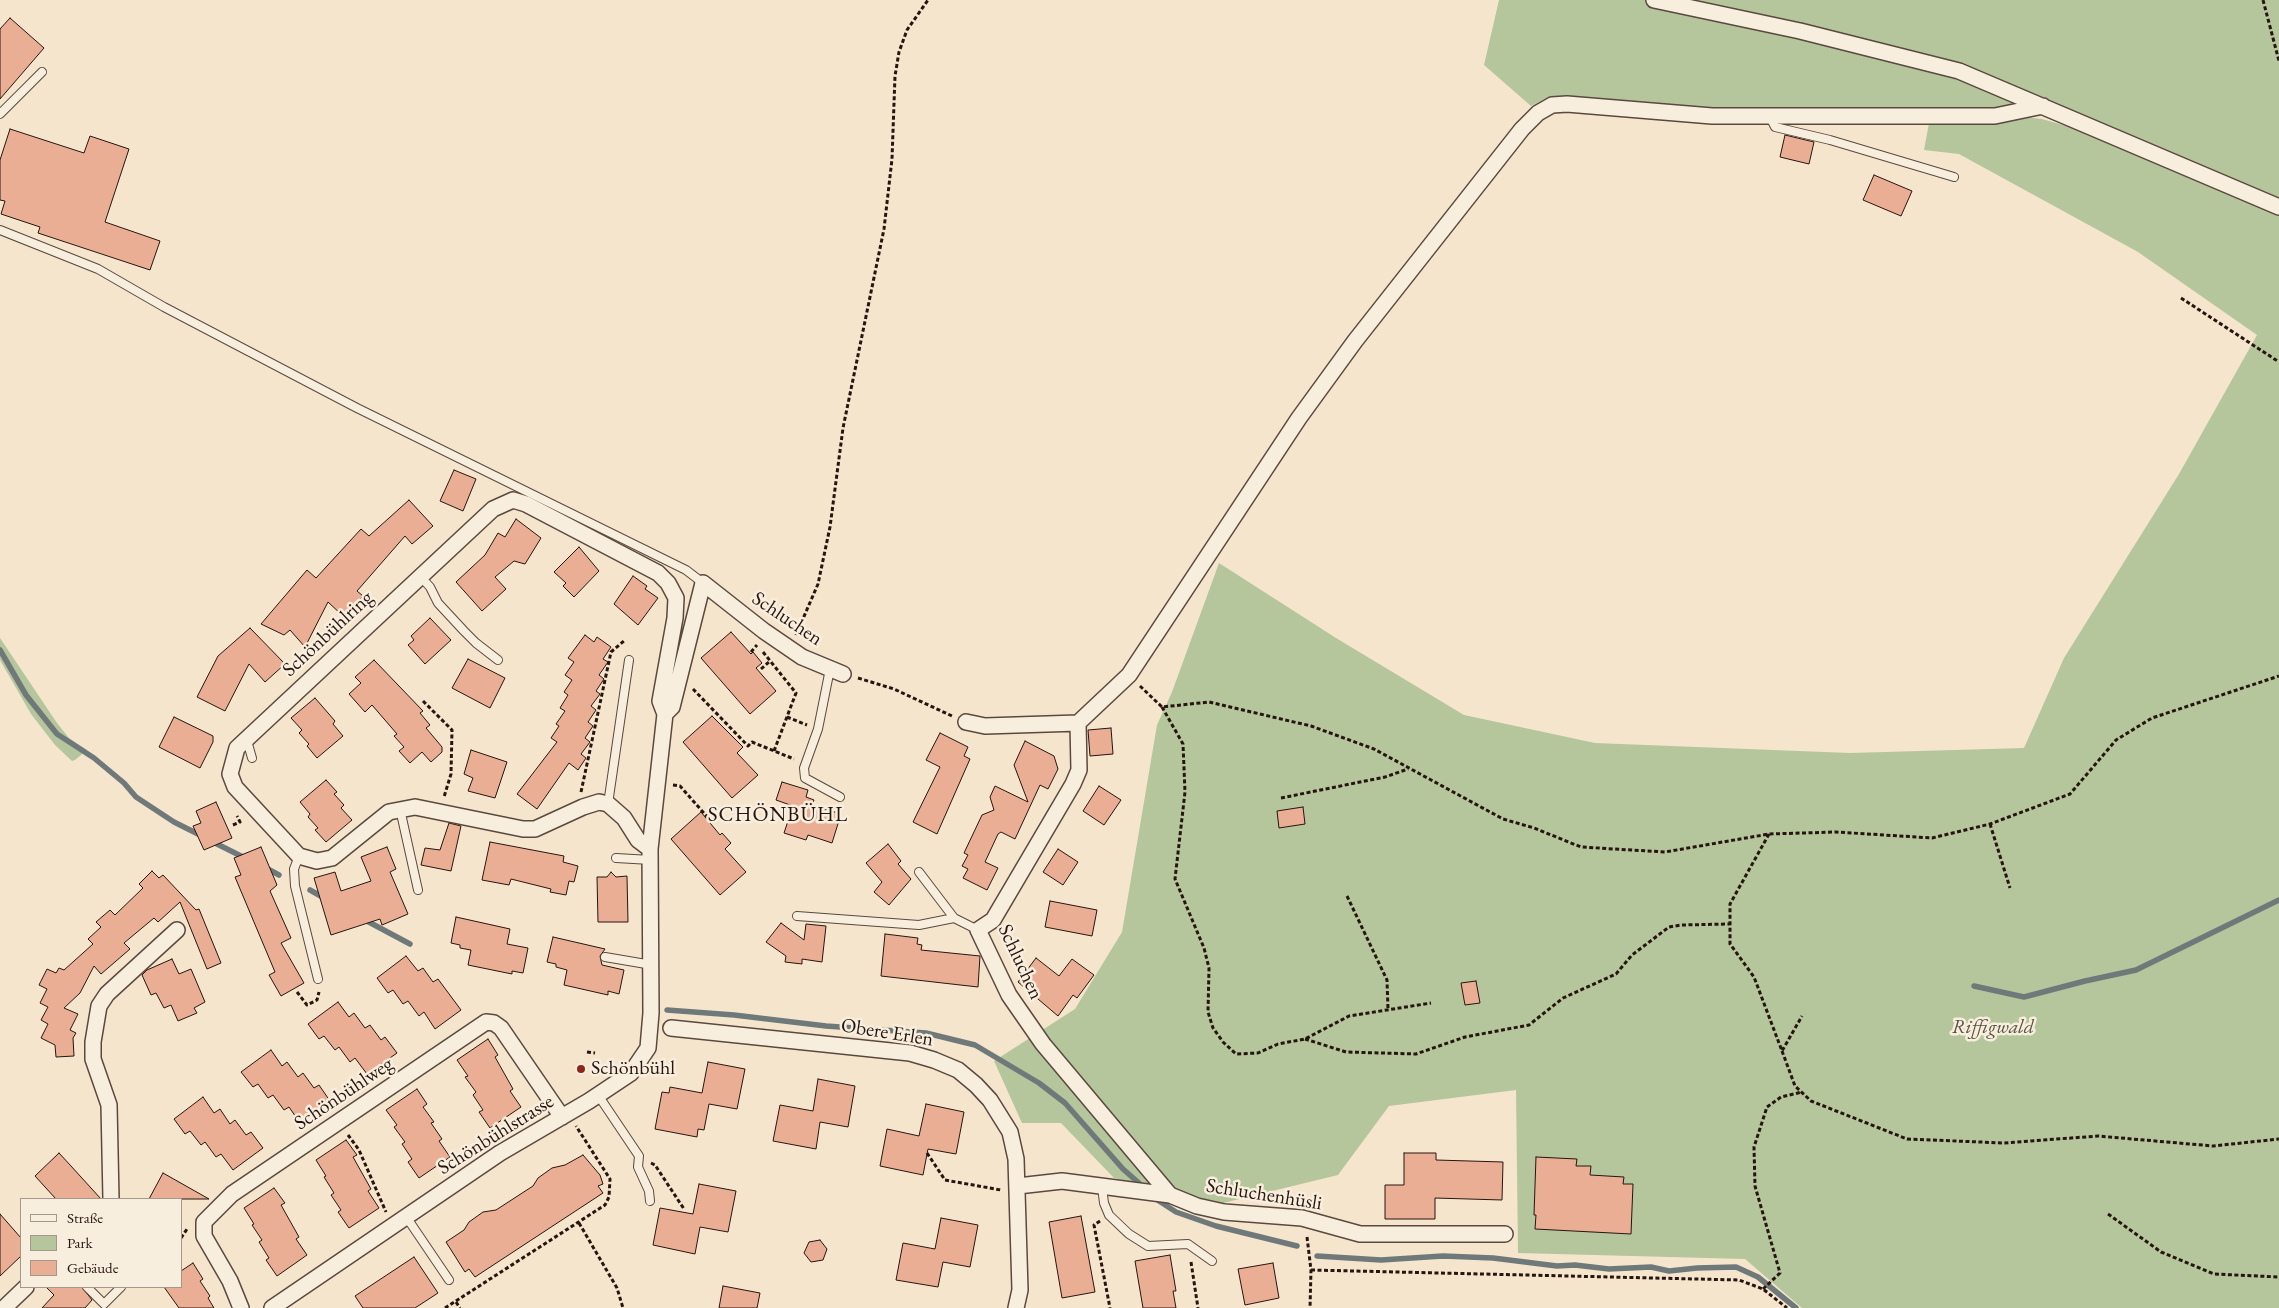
<!DOCTYPE html>
<meta charset="utf-8">
<style>
body{margin:0}
#map{position:relative;width:2279px;height:1308px;overflow:hidden;background:#f5e5cd;font-family:"EB Garamond",serif}
canvas{display:block}
.legend{position:absolute;left:20px;top:1198px;width:162px;height:90px;box-sizing:border-box;background:#f8eede;border:1px solid #a4978b;margin:0;padding:6px 9px;list-style:none;font-size:15px;color:#26150f}
.legend li{display:flex;align-items:center;gap:10px;height:25px}
.legend b{width:25px;border:1px solid #a4978b}
</style>
<div id="map">
<canvas width="2279" height="1308"></canvas>
<ul class="legend">
<li><b style="height:6px;background:#f8eede"></b>Straße</li>
<li><b style="height:14px;background:#b5c69d"></b>Park</li>
<li><b style="height:14px;background:#eaae95"></b>Gebäude</li>
</ul>
</div>
<script>
const context = document.querySelector('canvas').getContext('2d');
context.lineJoin = 'round';
function fill(path, color) {
  context.fillStyle = color;
  context.fill(path, 'evenodd');
}
function toPath(rows) {
  const path = new Path2D();
  for (const r of rows) {
    path.moveTo(r[0], r[1]);
    for (let i = 2; i < r.length; i += 2) path.lineTo(r[i], r[i + 1]);
  }
  return path;
}
function strokePath(path, color, width, dash) {
  context.strokeStyle = color;
  context.lineWidth = width;
  context.lineCap = dash ? 'butt' : 'round';
  context.setLineDash(dash || []);
  context.stroke(path);
}
function drawText(font, color, halo, rows, align = 'center') {
  context.font = font + ' "EB Garamond",serif';
  context.lineWidth = 5;
  context.setLineDash([]);
  context.textBaseline = 'middle';
  context.strokeStyle = halo;
  context.fillStyle = color;
  for (const [text, x, y, turn = 0] of rows) {
    context.save();
    context.translate(x, y);
    context.rotate((+turn || 0) * Math.PI / 180);
    context.textAlign = isNaN(turn) ? turn : align;
    if (halo) context.strokeText(text, 0, 0);
    context.fillText(text, 0, 0);
    context.restore();
  }
}
fill(toPath([
 [1499,0,2279,0,2279,202,2227,177,2025,96,2000,110,1673,109,1578,97,1550,96,1531,106,1484,65],
 [2014,116,2042,119,2070,127,2190,172,2267,207,2279,215,2279,1308,1802,1308,1745,1259,1518,1253,1516,1090,1389,1106,1338,1175,1223,1203,1114,1178,1061,1123,1022,1123,994,1061,1075,1009,1122,932,1157,725,1172,692,1219,563,1336,638,1464,715,1595,743,1850,753,2024,748,2064,658,2179,474,2257,335,2138,252,1959,154,1924,150,1929,123],
 [0,638,57,723,69,738,87,750,75,760,72,761,55,745,31,714,0,660]
]), '#b5c69d');
strokePath(toPath([
 [0,650,26,695,57,734,94,758,124,783,136,797,174,822,202,836],
 [213,842,247,859],
 [266,868,279,875],
 [310,890,326,899],
 [365,920,410,944],
 [1974,986,2024,997,2085,981,2136,970,2279,900],
 [667,1010,734,1015,826,1026,926,1033,975,1045,1039,1083,1065,1103,1123,1169,1140,1184],
 [1156,1199,1176,1212,1216,1226,1297,1246],
 [1317,1256,1381,1260,1443,1256,1493,1258,1557,1266,1575,1265,1609,1269,1651,1267,1669,1271,1697,1268,1736,1267,1758,1277,1796,1308]
]), '#6f797a', 5.5);
const building = toPath([
 [10,18,44,48,0,99,0,29,10,18],
 [10,129,84,153,90,136,129,149,105,222,160,241,150,270,38,233,40,227,1,214,5,201,0,200,0,160,10,129],
 [1785,135,1814,142,1809,164,1780,157,1785,135],
 [1874,175,1912,191,1901,216,1863,200,1874,175],
 [454,470,476,479,463,511,440,501,454,470],
 [409,500,433,526,412,544,405,536,357,591,363,596,344,617,328,602,305,647,290,630,284,635,261,624,307,570,316,578,361,529,369,536,409,500],
 [516,519,541,538,525,564,514,561,495,577,506,589,482,611,456,582,485,555,498,533,505,537,516,519],
 [579,547,599,571,574,597,563,586,566,583,554,572,579,547],
 [633,576,647,586,645,589,658,598,638,625,614,604,633,576],
 [430,618,451,640,425,664,408,645,414,640,411,636,430,618],
 [250,628,285,664,265,682,249,664,225,711,197,697,218,656,250,628],
 [731,632,751,654,753,652,762,663,756,668,776,691,750,714,701,658,731,632],
 [585,635,594,642,597,637,611,647,603,659,608,662,599,675,604,679,596,691,600,694,591,706,596,710,588,722,593,726,585,738,590,742,581,754,586,758,578,770,569,763,537,809,517,794,557,742,551,738,559,726,556,724,565,711,560,708,568,695,564,692,572,680,565,675,574,662,568,658,585,635],
 [468,659,505,678,490,708,452,688,468,659],
 [374,660,423,711,420,713,430,725,426,728,442,747,442,752,431,762,422,752,410,763,399,751,404,747,394,736,397,734,372,705,365,712,349,694,361,683,355,677,374,660],
 [315,698,335,721,333,724,343,736,317,758,307,746,309,744,299,733,302,730,291,718,315,698],
 [712,716,743,747,737,753,758,775,732,798,683,742,712,716],
 [174,717,213,736,213,742,200,768,159,747,174,717],
 [1111,728,1113,754,1090,756,1088,730,1111,728],
 [940,733,968,747,964,756,970,759,937,834,913,822,940,767,926,760,940,733],
 [1025,741,1054,756,1058,769,1048,789,1040,785,1015,839,1001,832,998,834,985,862,998,868,987,890,963,878,968,869,962,866,968,855,964,853,982,815,994,810,990,797,995,786,1028,802,1014,765,1025,741],
 [471,750,507,762,495,798,468,791,473,778,464,774,471,750],
 [326,780,337,792,334,794,344,805,341,808,352,820,326,842,315,830,318,828,308,817,310,814,300,802,326,780],
 [782,782,808,790,806,797,814,800,812,805,841,814,832,843,808,835,806,840,784,833,793,806,776,800,782,782],
 [1099,786,1121,800,1104,825,1083,811,1099,786],
 [216,802,232,838,204,850,193,826,201,823,196,811,216,802],
 [1303,807,1305,824,1279,828,1277,811,1303,807],
 [701,812,720,835,722,833,731,843,725,849,746,872,720,895,671,839,701,812],
 [449,823,461,826,451,871,421,865,425,848,440,850,449,823],
 [490,842,564,856,563,862,578,866,574,882,569,881,566,895,550,892,551,889,511,879,509,885,482,880,490,842],
 [888,844,901,861,898,864,911,879,889,905,874,892,882,882,866,863,888,844],
 [261,847,277,885,270,891,291,938,281,943,304,983,281,996,269,975,275,972,235,877,241,875,234,858,261,847],
 [387,847,396,869,390,872,408,914,382,925,380,919,331,935,314,878,335,872,341,891,371,881,361,857,387,847],
 [1058,849,1078,862,1063,885,1043,872,1058,849],
 [152,871,159,878,163,875,196,910,199,909,221,963,207,969,180,902,158,922,154,918,124,943,130,949,101,974,94,966,80,993,64,1008,78,1014,70,1030,76,1033,73,1038,74,1056,56,1057,55,1045,41,1038,48,1024,41,1020,48,1007,40,1003,47,989,39,985,47,969,56,973,59,968,64,970,93,944,88,939,101,927,96,922,110,910,115,915,143,888,139,884,152,871],
 [611,872,616,877,627,876,628,922,598,922,597,877,607,877,611,872],
 [1050,901,1097,910,1092,936,1045,927,1050,901],
 [456,917,510,929,507,944,528,948,523,973,512,971,512,974,468,965,471,950,460,948,460,945,451,943,456,917],
 [781,923,804,940,806,924,826,926,822,962,802,959,802,964,785,962,786,956,766,942,781,923],
 [885,934,918,938,917,944,922,945,921,950,980,956,978,987,881,976,885,934],
 [553,937,605,949,600,956,602,965,624,970,619,994,608,991,608,995,564,985,567,970,556,967,556,964,547,962,553,937],
 [406,956,418,971,423,968,433,982,438,979,461,1010,435,1029,424,1012,419,1016,408,1001,403,1004,393,990,388,993,377,978,406,956],
 [1036,958,1059,976,1072,959,1094,975,1077,998,1073,995,1058,1016,1018,982,1036,958],
 [172,959,179,974,191,969,205,1002,194,1008,197,1013,178,1021,171,1005,164,1008,156,993,151,995,142,975,147,970,172,959],
 [1476,981,1480,1003,1465,1005,1461,983,1476,981],
 [338,1002,349,1017,354,1013,365,1028,370,1025,381,1040,385,1037,397,1053,367,1074,355,1058,350,1062,339,1047,335,1050,324,1036,319,1039,308,1024,338,1002],
 [488,1039,498,1055,495,1057,513,1089,510,1091,521,1107,490,1128,479,1112,483,1110,473,1095,476,1092,465,1077,468,1076,457,1060,488,1039],
 [271,1050,282,1066,287,1062,298,1077,303,1073,314,1088,319,1085,330,1101,300,1123,289,1107,284,1110,273,1095,268,1098,258,1084,253,1087,241,1072,271,1050],
 [708,1062,745,1069,737,1109,709,1104,704,1130,698,1129,697,1137,655,1129,662,1092,669,1093,670,1087,702,1093,708,1062],
 [818,1079,855,1086,848,1127,820,1122,816,1149,773,1141,780,1105,813,1111,818,1079],
 [417,1089,427,1104,423,1107,434,1122,431,1123,442,1139,439,1141,450,1157,419,1178,408,1162,412,1159,402,1144,405,1142,394,1127,397,1125,386,1110,417,1089],
 [203,1097,214,1113,220,1109,230,1124,235,1120,246,1135,251,1132,263,1148,233,1170,221,1154,216,1157,205,1142,201,1145,190,1131,185,1134,174,1119,203,1097],
 [926,1104,964,1112,956,1154,928,1149,923,1175,880,1166,887,1129,919,1136,926,1104],
 [346,1140,357,1155,353,1157,371,1189,368,1191,379,1208,349,1228,338,1212,341,1210,331,1195,334,1193,324,1177,326,1176,316,1160,346,1140],
 [59,1153,71,1166,101,1199,56,1199,35,1176,59,1153],
 [1404,1153,1436,1153,1436,1160,1503,1162,1502,1200,1435,1198,1435,1219,1385,1219,1385,1185,1404,1185,1404,1153],
 [583,1155,600,1175,603,1184,598,1186,603,1193,475,1277,469,1269,465,1272,446,1242,464,1230,469,1222,483,1212,496,1210,533,1186,538,1178,552,1168,565,1165,583,1155],
 [1536,1157,1577,1159,1576,1166,1591,1166,1590,1175,1624,1177,1623,1184,1633,1184,1631,1234,1535,1229,1536,1215,1534,1215,1536,1157],
 [163,1173,209,1199,149,1199,163,1173],
 [699,1184,736,1191,728,1232,700,1227,695,1254,653,1245,660,1208,693,1214,699,1184],
 [274,1188,285,1203,281,1205,299,1237,296,1239,307,1255,277,1276,266,1260,269,1258,259,1242,262,1240,252,1225,254,1224,244,1208,274,1188],
 [0,1214,21,1238,21,1256,0,1276,0,1214],
 [1081,1216,1095,1292,1062,1298,1049,1222,1081,1216],
 [941,1218,978,1225,970,1267,943,1262,938,1287,896,1280,903,1243,935,1249,941,1218],
 [820,1240,827,1249,823,1260,811,1262,804,1253,809,1242,820,1240],
 [1170,1255,1176,1291,1173,1291,1176,1308,1143,1308,1135,1261,1170,1255],
 [414,1257,438,1293,415,1308,363,1308,355,1296,414,1257],
 [193,1263,203,1279,200,1281,210,1296,208,1298,214,1308,179,1308,164,1287,181,1287,181,1271,193,1263],
 [1273,1263,1279,1298,1245,1305,1238,1269,1273,1263],
 [723,1286,760,1293,757,1308,719,1308,723,1286],
 [46,1287,82,1287,92,1300,85,1308,42,1308,54,1295,46,1287]
]);
fill(building, '#eaae95');
strokePath(building, '#26150f', 1);
const lane = toPath([
 [0,114,42,72],
 [1770,117,1775,127,1830,140,1954,177],
 [0,230,98,269,164,307,357,408,686,570,703,583],
 [420,576,430,587,438,603,464,631,476,643,498,660],
 [830,669,818,729,804,768,805,778,840,797],
 [244,740,248,744,252,758],
 [608,804,629,660],
 [400,809,418,890],
 [299,856,294,869,295,886,318,979],
 [616,858,651,860],
 [919,872,954,918,978,930],
 [797,916,919,925,954,918],
 [605,957,652,965],
 [598,1095,639,1156,638,1167,649,1191,650,1201],
 [1102,1187,1104,1203,1109,1215,1129,1234,1148,1246,1188,1244,1212,1261],
 [407,1218,449,1280],
 [87,1287,104,1304,121,1287]
]);
const street = toPath([
 [1654,0,1800,31,1959,71,2279,207],
 [665,714,672,707,703,583,764,631,802,657,843,674],
 [966,722,985,726,1078,723,1129,675,1299,418,1355,341,1522,129,1538,113,1552,105,1567,104,1712,116,1995,116,2043,106],
 [1078,723,1079,770,1073,784,993,920,978,930,1009,995,1043,1044,1170,1195],
 [671,1028,910,1053,934,1060,958,1070,976,1085,990,1100,1010,1132,1016,1159,1020,1290,1016,1308],
 [1018,1186,1062,1181,1170,1195,1197,1206,1224,1212,1302,1218,1360,1234,1505,1234],
 [111,1199,109,1105,93,1059,93,1042,99,1006,107,994,177,930],
 [4,1308,26,1287],
 [241,1308,230,1281,204,1236,204,1222,232,1194,486,1022,494,1023,501,1028,562,1117],
 [272,1308,500,1153,589,1101,631,1073,648,1048,651,1013,650,849,665,714,660,701,675,618,676,598,668,583,658,573,526,504,513,500,493,509,237,748,230,774,235,787,299,856,317,861,332,858,389,812,415,807,523,829,535,829,583,807,599,802,608,804,624,818,638,840,650,849]
]);
strokePath(lane, '#5a493e', 10);
strokePath(street, '#5a493e', 18);
strokePath(toPath([
 [2263,0,2279,61],
 [2181,298,2279,362],
 [796,635,818,584,830,527,843,428,884,229,892,159,895,76,899,52,907,30,928,0],
 [751,652,757,645],
 [763,652,796,693,774,751],
 [761,669,770,661],
 [858,678,894,689,952,716],
 [1140,686,1162,707,1209,702,1311,726,1374,749,1503,819,1534,828,1581,847,1665,852,1769,834,1836,832,1932,838,1990,824,2070,794,2116,740,2152,718,2279,676],
 [693,689,748,746,752,742,794,759],
 [423,701,452,730,451,774,444,797],
 [1162,707,1183,744,1185,792,1175,879,1204,948,1209,968,1208,1012,1213,1028,1223,1042,1236,1054,1258,1053,1278,1044,1305,1039,1349,1016,1431,1003],
 [787,717,807,725],
 [673,785,680,786,710,820],
 [581,792,611,652,625,640],
 [1281,798,1385,777,1408,769],
 [1990,824,2010,888],
 [233,825,240,822,237,816],
 [1769,834,1730,904,1730,944,1754,977,1782,1051,1802,1016],
 [1347,896,1387,980,1388,1009],
 [297,992,307,1005,317,1000,319,992],
 [1305,1039,1346,1052,1416,1054,1465,1037,1529,1025,1563,998,1616,974,1632,955,1669,927,1681,925,1730,924],
 [1782,1051,1795,1086,1811,1101,1907,1139,2004,1143,2098,1136,2213,1146,2279,1139],
 [587,1052,595,1053],
 [348,1135,359,1150,386,1212],
 [927,1153,945,1180,1001,1190],
 [651,1163,655,1165,684,1209],
 [2108,1214,2161,1252,2214,1274,2279,1277],
 [1100,1221,1094,1225,1110,1308],
 [579,1223,617,1288,623,1308],
 [1307,1237,1311,1270,1310,1308],
 [181,1238,187,1229],
 [1191,1262,1198,1308],
 [1311,1270,1739,1280,1763,1289,1787,1308],
 [1763,1289,1780,1273,1755,1186,1754,1147,1767,1107,1781,1097,1802,1092],
 [456,1302,460,1308],
 [445,1308,605,1205,609,1197,610,1179,576,1126]
]), '#26150f', 3, [4, 2.5]);
strokePath(lane, '#f8eede', 8);
strokePath(street, '#f8eede', 15);
for (const [x, y, r, color] of [
 [581,1069,5,"#8f2418"]
]) {
  const dot = new Path2D();
  dot.arc(x, y, r, 0, 2 * Math.PI);
  context.fillStyle = color;
  context.fill(dot);
  strokePath(dot, '#f8eede', 2);
}
drawText('20px', '#26150f', '#f8eede', [
 ["Schluchen",787,619,34],
 ["Schönbühlring",328,634,-43],
 ["Schluchen",1020,962,65],
 ["Obere Erlen",887,1033,9],
 ["Schönbühlweg",344,1094,-34],
 ["Schönbühlstrasse",496,1135,-32],
 ["Schluchenhüsli",1264,1195,9]
]);
drawText('italic 20px', '#585341', '#f8eede', [
 ["Riffigwald",1993,1028]
]);
drawText('20px', '#26150f', '#f8eede', [
 ["Schönbühl",591,1069]
], 'left');
context.letterSpacing = '1px';
drawText('21px', '#26150f', '#f8eede', [
 ["SCHÖNBÜHL",778,815]
]);
context.letterSpacing = '0px';
</script>
